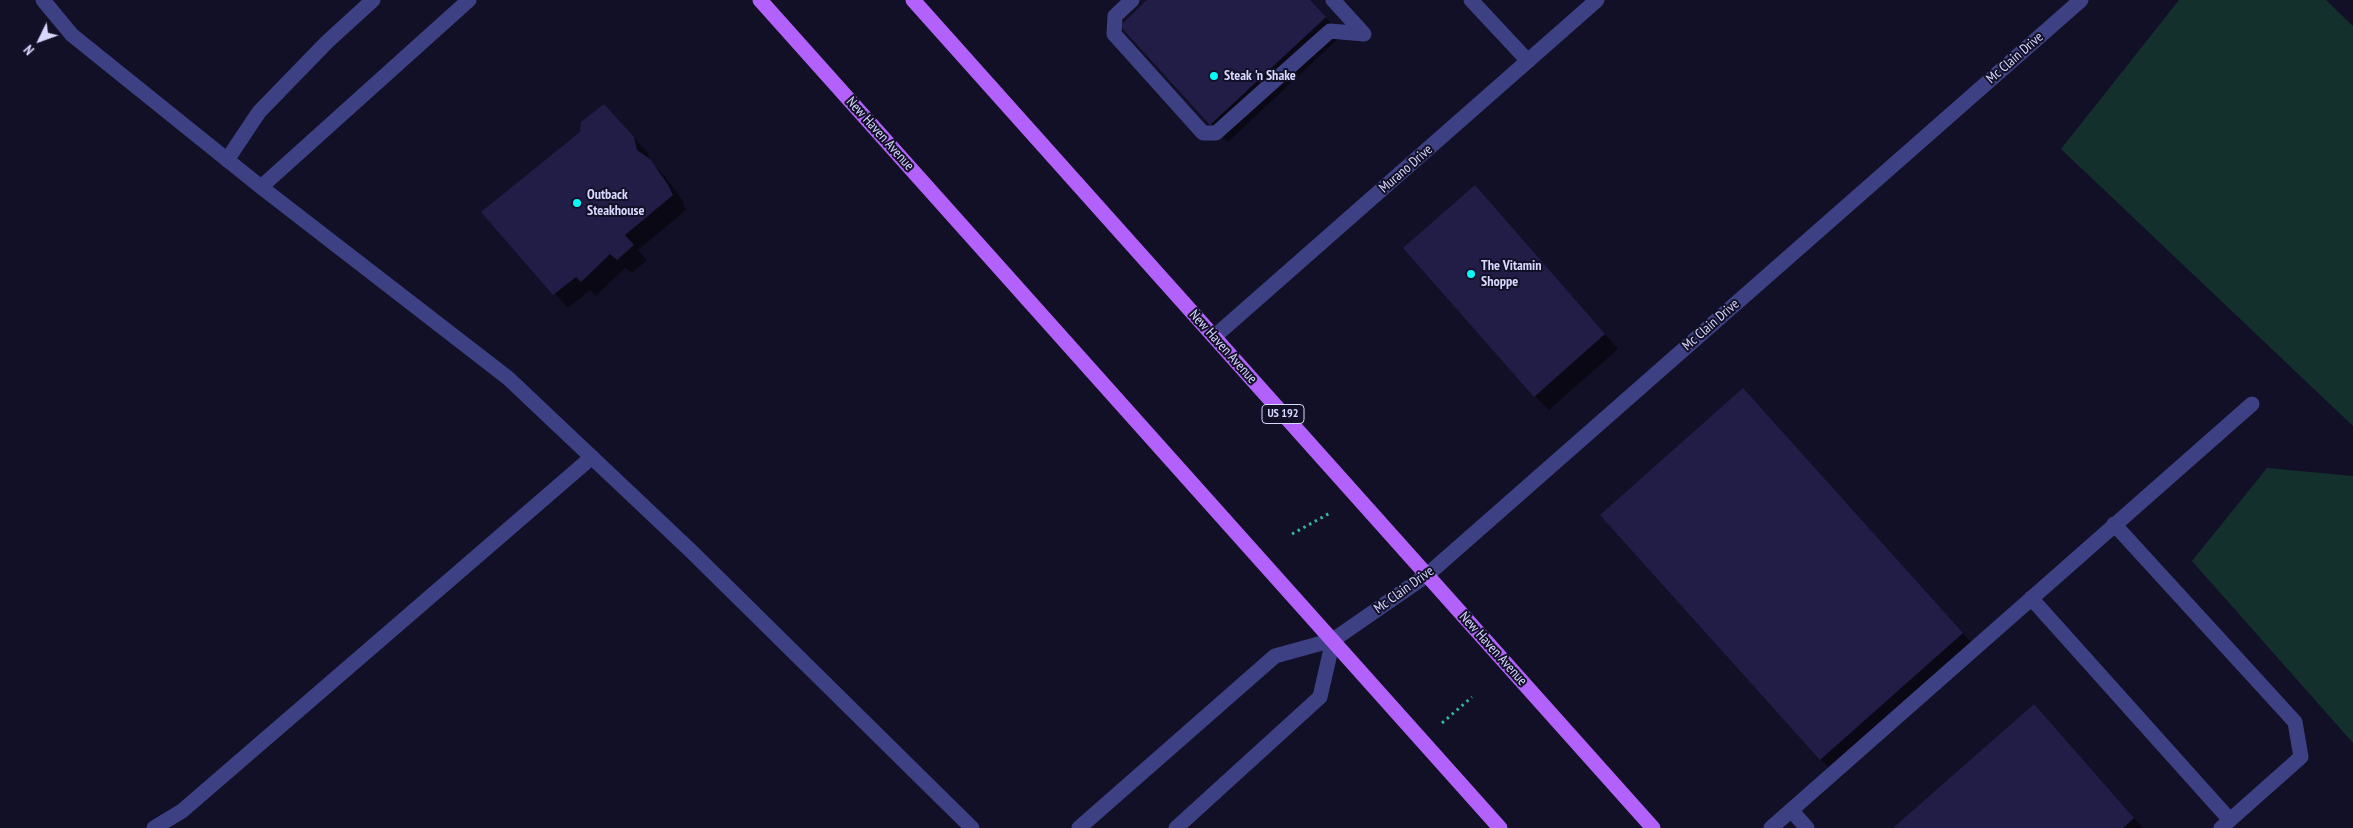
<!DOCTYPE html>
<style>
body{margin:0}
#map{position:relative;width:2353px;height:828px;overflow:hidden;background:#121027;font-family:"PT Sans Narrow",sans-serif}
canvas{display:block}
.north{position:absolute;left:15px;top:15px;width:50px;height:50px;-webkit-text-stroke:4px #121027;paint-order:stroke;rotate:228deg;font-size:14px;font-weight:700;line-height:20px;text-align:center;color:#d8d7fe}
.north::after{content:'';display:block;margin:auto;width:18px;height:22px;background:#d8d7fe;clip-path:polygon(50% 0,100% 100%,50% 72%,0 100%)}
</style>
<div id="map">
<canvas width="2353" height="828"></canvas>
<div class="north">N</div>
</div>
<script>
const context = document.querySelector('canvas').getContext('2d');
context.lineJoin = 'round';
function fill(path, color) {
  context.fillStyle = color;
  context.fill(path, 'evenodd');
}
function toPath(rows) {
  const path = new Path2D();
  for (const r of rows) {
    path.moveTo(r[0], r[1]);
    for (let i = 2; i < r.length; i += 2) path.lineTo(r[i], r[i + 1]);
  }
  return path;
}
function strokePath(path, color, width, dash) {
  context.strokeStyle = color;
  context.lineWidth = width;
  context.lineCap = dash ? 'butt' : 'round';
  context.setLineDash(dash || []);
  context.stroke(path);
}
function drawText(font, color, halo, rows, align = 'center') {
  context.font = font + ' "PT Sans Narrow",sans-serif';
  context.lineWidth = 4;
  context.setLineDash([]);
  context.textBaseline = 'middle';
  context.strokeStyle = halo;
  context.fillStyle = color;
  for (const [text, x, y, turn = 0] of rows) {
    context.save();
    context.translate(x, y);
    context.rotate((+turn || 0) * Math.PI / 180);
    context.textAlign = isNaN(turn) ? turn : align;
    if (halo) context.strokeText(text, 0, 0);
    context.fillText(text, 0, 0);
    context.restore();
  }
}
fill(toPath([
 [2179,0,2326,0,2353,26,2353,426,2061,149],
 [2267,468,2353,476,2353,743,2192,561]
]), '#13302d');
fill(toPath([
 [1148,0,1309,0,1342,35,1228,142,1121,26],
 [618,120,648,153,650,161,664,175,682,200,686,210,638,250,647,260,632,273,625,268,596,296,590,290,568,308,483,212],
 [1475,187,1618,349,1549,410,1535,396],
 [1743,389,1979,651,1838,777,1821,760],
 [2034,705,2143,828,1895,828]
]), '#0007');
fill(toPath([
 [1147,0,1310,0,1326,17,1210,125,1120,26],
 [604,104,634,137,637,150,650,159,668,185,673,195,625,235,634,245,617,260,610,254,581,282,576,277,553,295,481,212,580,132,581,122],
 [1475,185,1605,334,1534,397,1403,248],
 [1743,388,1963,633,1820,760,1600,515],
 [2034,704,2134,818,2123,828,1893,828]
]), '#211d47');
strokePath(toPath([
 [1292,534,1330,513],
 [1442,723,1472,697]
]), '#33b6a1', 3, [2.5, 4]);
strokePath(toPath([
 [1132,0,1115,16,1114,34,1203,133,1216,133,1330,31,1364,34],
 [1333,0,1364,34],
 [1471,0,1528,61],
 [2114,524,2295,722,2301,757,2230,820],
 [2031,598,2230,820,2221,828],
 [1791,810,1807,828],
 [154,828,182,811,592,457],
 [1079,828,1275,656,1333,640,1320,697,1176,828],
 [1771,828,2252,404]
]), '#3d4184', 15);
strokePath(toPath([
 [43,0,72,35,261,187,508,378,691,551,972,828],
 [227,160,259,112,327,42,373,0],
 [261,187,469,0],
 [1214,337,1597,0],
 [1333,640,1427,575,2081,0]
]), '#3d4184', 15);
strokePath(toPath([
 [760,0,1500,828],
 [913,0,1653,828]
]), '#b361fb', 15);
for (const [x, y, r, color] of [
 [1214,76,5,"#09f7f8"],
 [577,203,5,"#09f7f8"],
 [1471,274,5,"#09f7f8"]
]) {
  const dot = new Path2D();
  dot.arc(x, y, r, 0, 2 * Math.PI);
  context.fillStyle = color;
  context.fill(dot);
  strokePath(dot, '#121027', 2);
}
for (const [x, y, w] of [
 [1283,414,42]
]) {
  const box = new Path2D();
  box.roundRect(x - w / 2, y - 9.5, w, 19, 4);
  context.fillStyle = '#121027';
  context.fill(box);
  strokePath(box, '#d8d7fe', 1);
}
drawText('bold 12px', '#d8d7fe', null, [
 ["US 192",1283,414]
]);
drawText('14px', '#d8d7fe', '#121027', [
 ["Mc Clain Drive",2015,58,-41],
 ["New Haven Avenue",880,134,48],
 ["Murano Drive",1406,169,-41],
 ["Mc Clain Drive",1711,325,-41],
 ["New Haven Avenue",1223,347,48],
 ["Mc Clain Drive",1404,590,-36],
 ["New Haven Avenue",1493,649,48]
]);
drawText('bold 14px', '#d8d7fe', '#121027', [
 ["Steak 'n Shake",1224,76],
 ["Outback",587,195],
 ["Steakhouse",587,211],
 ["The Vitamin",1481,266],
 ["Shoppe",1481,282]
], 'left');
</script>
